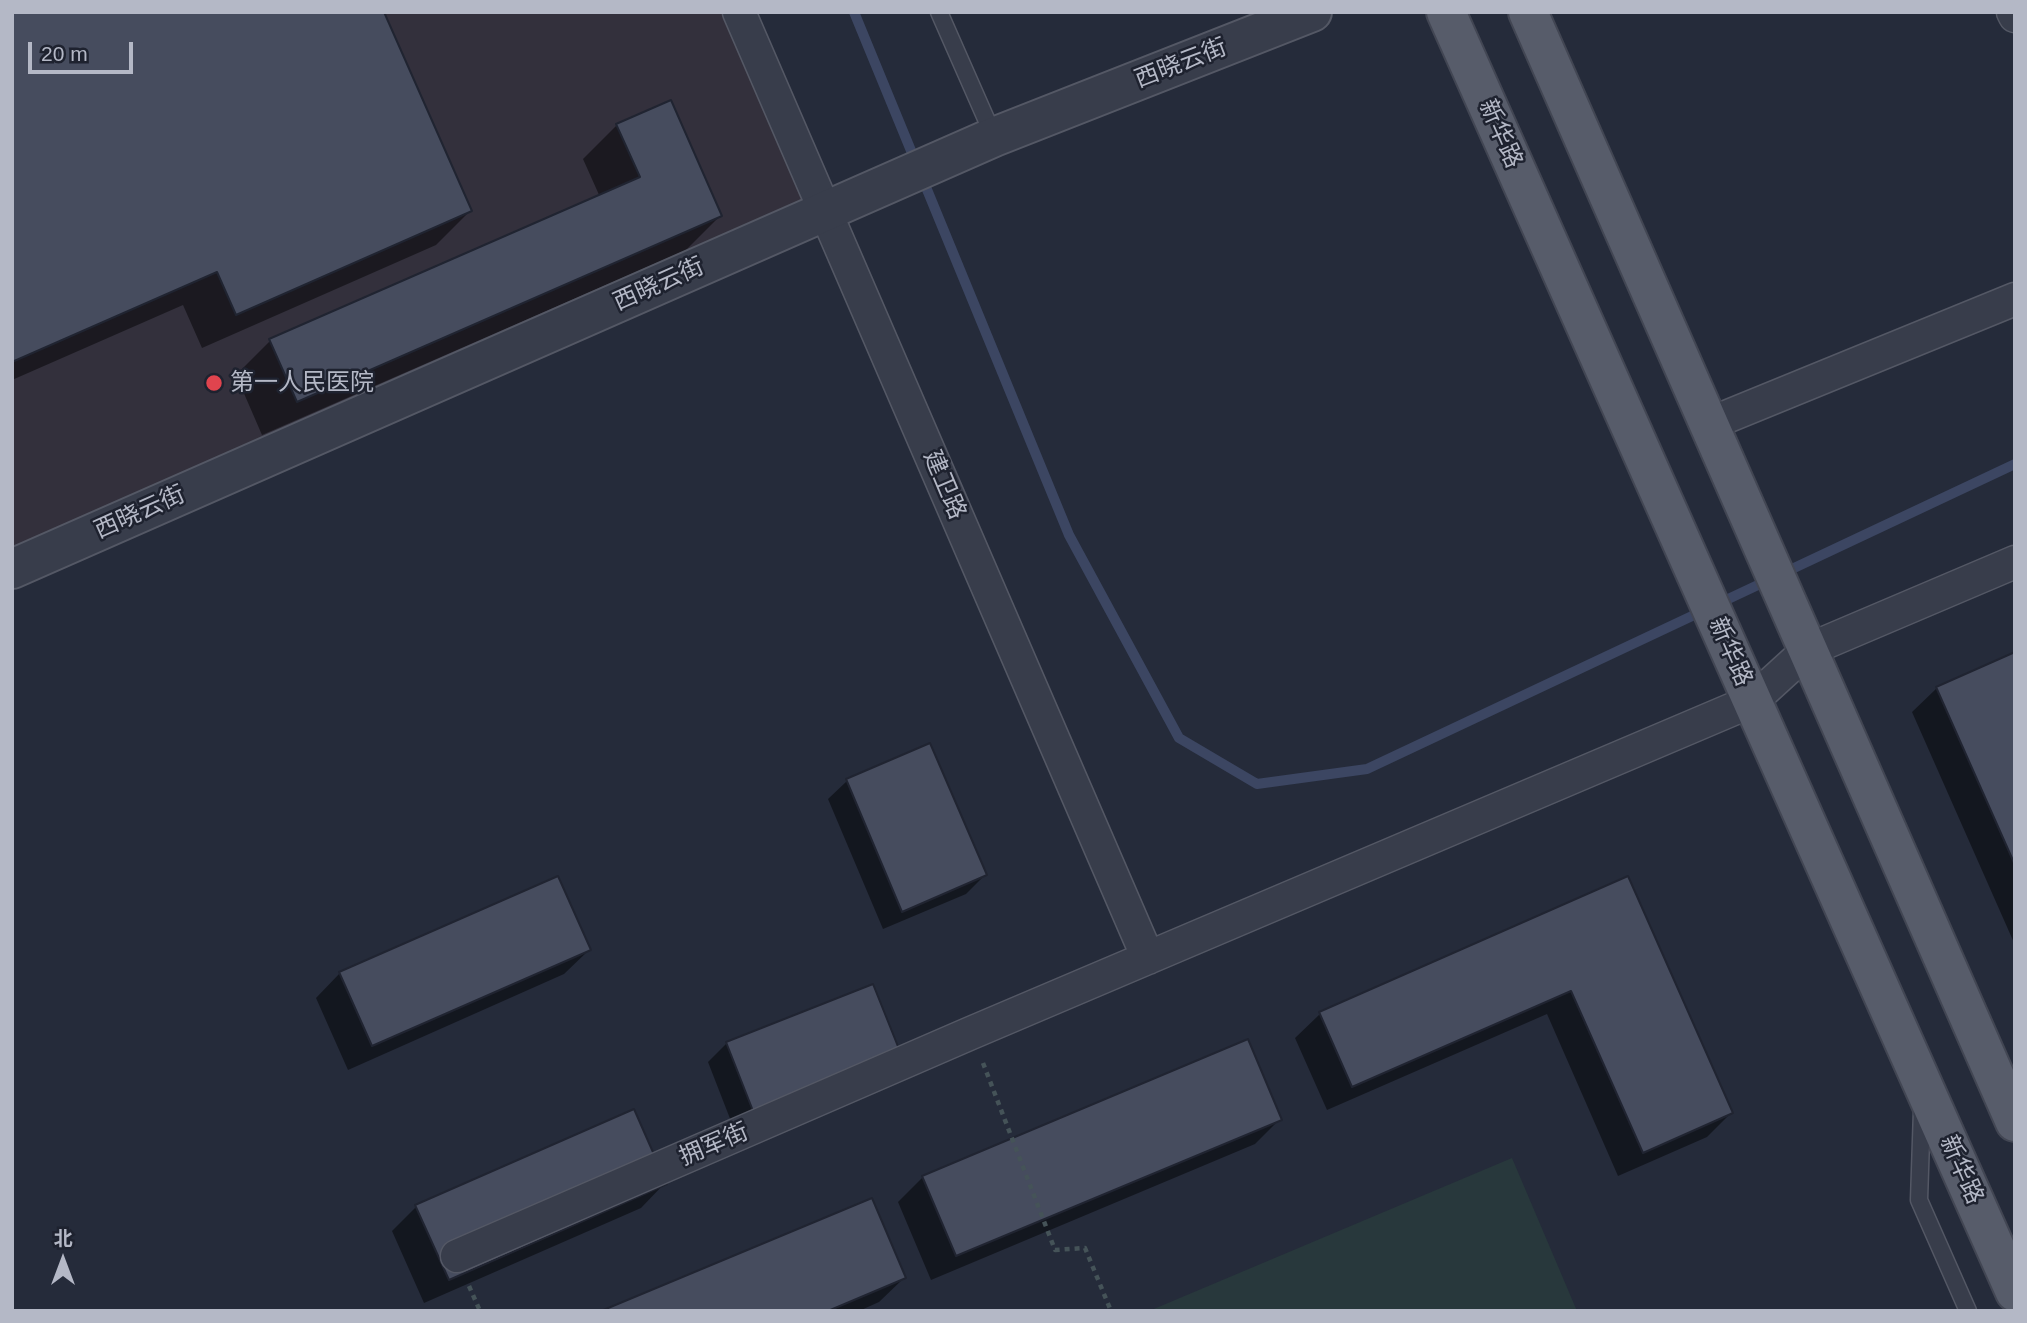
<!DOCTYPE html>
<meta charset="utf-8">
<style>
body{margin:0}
#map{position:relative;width:2027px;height:1323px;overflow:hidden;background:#252b3a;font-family:Helvetica,"Noto Sans SC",sans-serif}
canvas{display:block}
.frame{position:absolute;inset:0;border:14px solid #b4b8c6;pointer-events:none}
.north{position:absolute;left:28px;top:1225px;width:70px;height:70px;-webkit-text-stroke:5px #1e222f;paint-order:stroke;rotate:0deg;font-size:19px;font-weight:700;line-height:28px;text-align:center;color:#b4b8c6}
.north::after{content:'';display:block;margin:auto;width:24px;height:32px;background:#b4b8c6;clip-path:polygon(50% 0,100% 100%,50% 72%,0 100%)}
.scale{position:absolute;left:28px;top:42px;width:105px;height:32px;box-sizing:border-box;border:4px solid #b4b8c6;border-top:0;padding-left:9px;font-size:21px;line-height:24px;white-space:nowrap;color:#b4b8c6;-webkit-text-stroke:5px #1e222f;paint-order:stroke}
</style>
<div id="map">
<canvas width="2027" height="1323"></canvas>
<div class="frame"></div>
<div class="north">北</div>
<div class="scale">20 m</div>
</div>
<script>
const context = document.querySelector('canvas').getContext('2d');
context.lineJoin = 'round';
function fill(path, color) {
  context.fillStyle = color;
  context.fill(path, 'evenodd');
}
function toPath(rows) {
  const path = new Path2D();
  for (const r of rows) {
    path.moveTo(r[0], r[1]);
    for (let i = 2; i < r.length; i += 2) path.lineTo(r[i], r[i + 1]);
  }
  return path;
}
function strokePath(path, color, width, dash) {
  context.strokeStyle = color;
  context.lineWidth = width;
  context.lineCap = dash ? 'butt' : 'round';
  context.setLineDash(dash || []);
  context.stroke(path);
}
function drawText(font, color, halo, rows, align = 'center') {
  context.font = font + ' Helvetica,"Noto Sans SC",sans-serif';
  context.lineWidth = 5;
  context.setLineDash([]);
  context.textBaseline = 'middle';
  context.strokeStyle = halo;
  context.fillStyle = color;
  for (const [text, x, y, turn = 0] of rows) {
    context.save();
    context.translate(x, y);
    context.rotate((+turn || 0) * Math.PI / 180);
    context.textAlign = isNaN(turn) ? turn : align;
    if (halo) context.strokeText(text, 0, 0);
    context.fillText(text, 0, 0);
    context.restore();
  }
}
fill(toPath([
 [12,12,735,12,820,207,12,559]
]), '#33303c');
fill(toPath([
 [1512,1158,1577,1311,1149,1311]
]), '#28383c');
fill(toPath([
 [12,12,470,211,436,245,202,348,183,305,12,380],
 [617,125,720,216,686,250,262,435,236,375,270,341,600,197,583,159],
 [2015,654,2015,945,1912,712,1937,688],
 [929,746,985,875,966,894,883,929,828,799,847,781],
 [1628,879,1731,1113,1707,1137,1618,1176,1547,1014,1327,1110,1295,1038,1320,1014],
 [589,950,564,974,348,1070,316,998,340,973],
 [872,986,736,1134,708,1062,727,1043],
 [1280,1119,1255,1144,931,1280,898,1202,923,1177],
 [665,1183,641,1208,424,1303,392,1231,416,1207],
 [904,1278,879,1302,859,1311,605,1311]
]), '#0007');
strokePath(toPath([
 [854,12,1069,535,1179,738,1257,784,1367,769,2015,464]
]), '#3c4662', 10);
const building = toPath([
 [12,12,384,12,472,211,236,315,217,272,12,362,12,12],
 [671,100,722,216,297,402,269,339,640,177,616,124,671,100],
 [2015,652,2015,865,1936,687,2015,652],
 [930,743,987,875,902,912,846,779,930,743],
 [558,876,591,950,372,1046,339,972,558,876],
 [1628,876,1733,1113,1643,1153,1571,991,1352,1087,1319,1012,1628,876],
 [873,984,903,1059,755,1116,726,1042,873,984],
 [1248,1039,1282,1120,956,1256,922,1176,1248,1039],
 [634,1109,667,1184,449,1280,415,1205,634,1109],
 [872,1198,906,1278,828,1311,601,1311,872,1198]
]);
fill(building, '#464c5e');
strokePath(building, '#202431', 2);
const service = toPath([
 [939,12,994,137],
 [1922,1110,1919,1200,1968,1311]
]);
const minor = toPath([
 [739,12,1148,958],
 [2013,12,2015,16],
 [1709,424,2015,299],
 [457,1256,971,1033,1752,701,1808,650,2015,562]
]);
const tertiary = toPath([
 [12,569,994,137,1312,12]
]);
const primary = toPath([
 [1446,12,2015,1292],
 [1528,12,2015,1122]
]);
strokePath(service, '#545865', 19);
strokePath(minor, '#545865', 35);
strokePath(tertiary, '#545865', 42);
strokePath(primary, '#424653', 42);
strokePath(toPath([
 [983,1063,1055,1250,1085,1248,1111,1311],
 [469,1286,480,1311]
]), '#455358', 4.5, [5, 5]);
strokePath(service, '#383d4b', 16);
strokePath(minor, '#383d4b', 32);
strokePath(tertiary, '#383d4b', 38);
strokePath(primary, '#575c6a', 38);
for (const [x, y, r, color] of [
 [214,383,9,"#e0444e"]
]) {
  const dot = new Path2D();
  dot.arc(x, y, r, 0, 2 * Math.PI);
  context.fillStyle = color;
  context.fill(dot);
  strokePath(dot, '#1e222f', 2.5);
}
drawText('24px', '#b4b8c6', '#1e222f', [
 ["西晓云街",1181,64,-21],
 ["新华路",1500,134,66],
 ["西晓云街",659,285,-24],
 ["建卫路",944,485,67],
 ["西晓云街",140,513,-24],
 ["新华路",1730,652,66],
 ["拥军街",714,1145,-23],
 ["新华路",1961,1170,66]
]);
drawText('24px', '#b4b8c6', '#1e222f', [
 ["第一人民医院",230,383]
], 'left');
</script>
